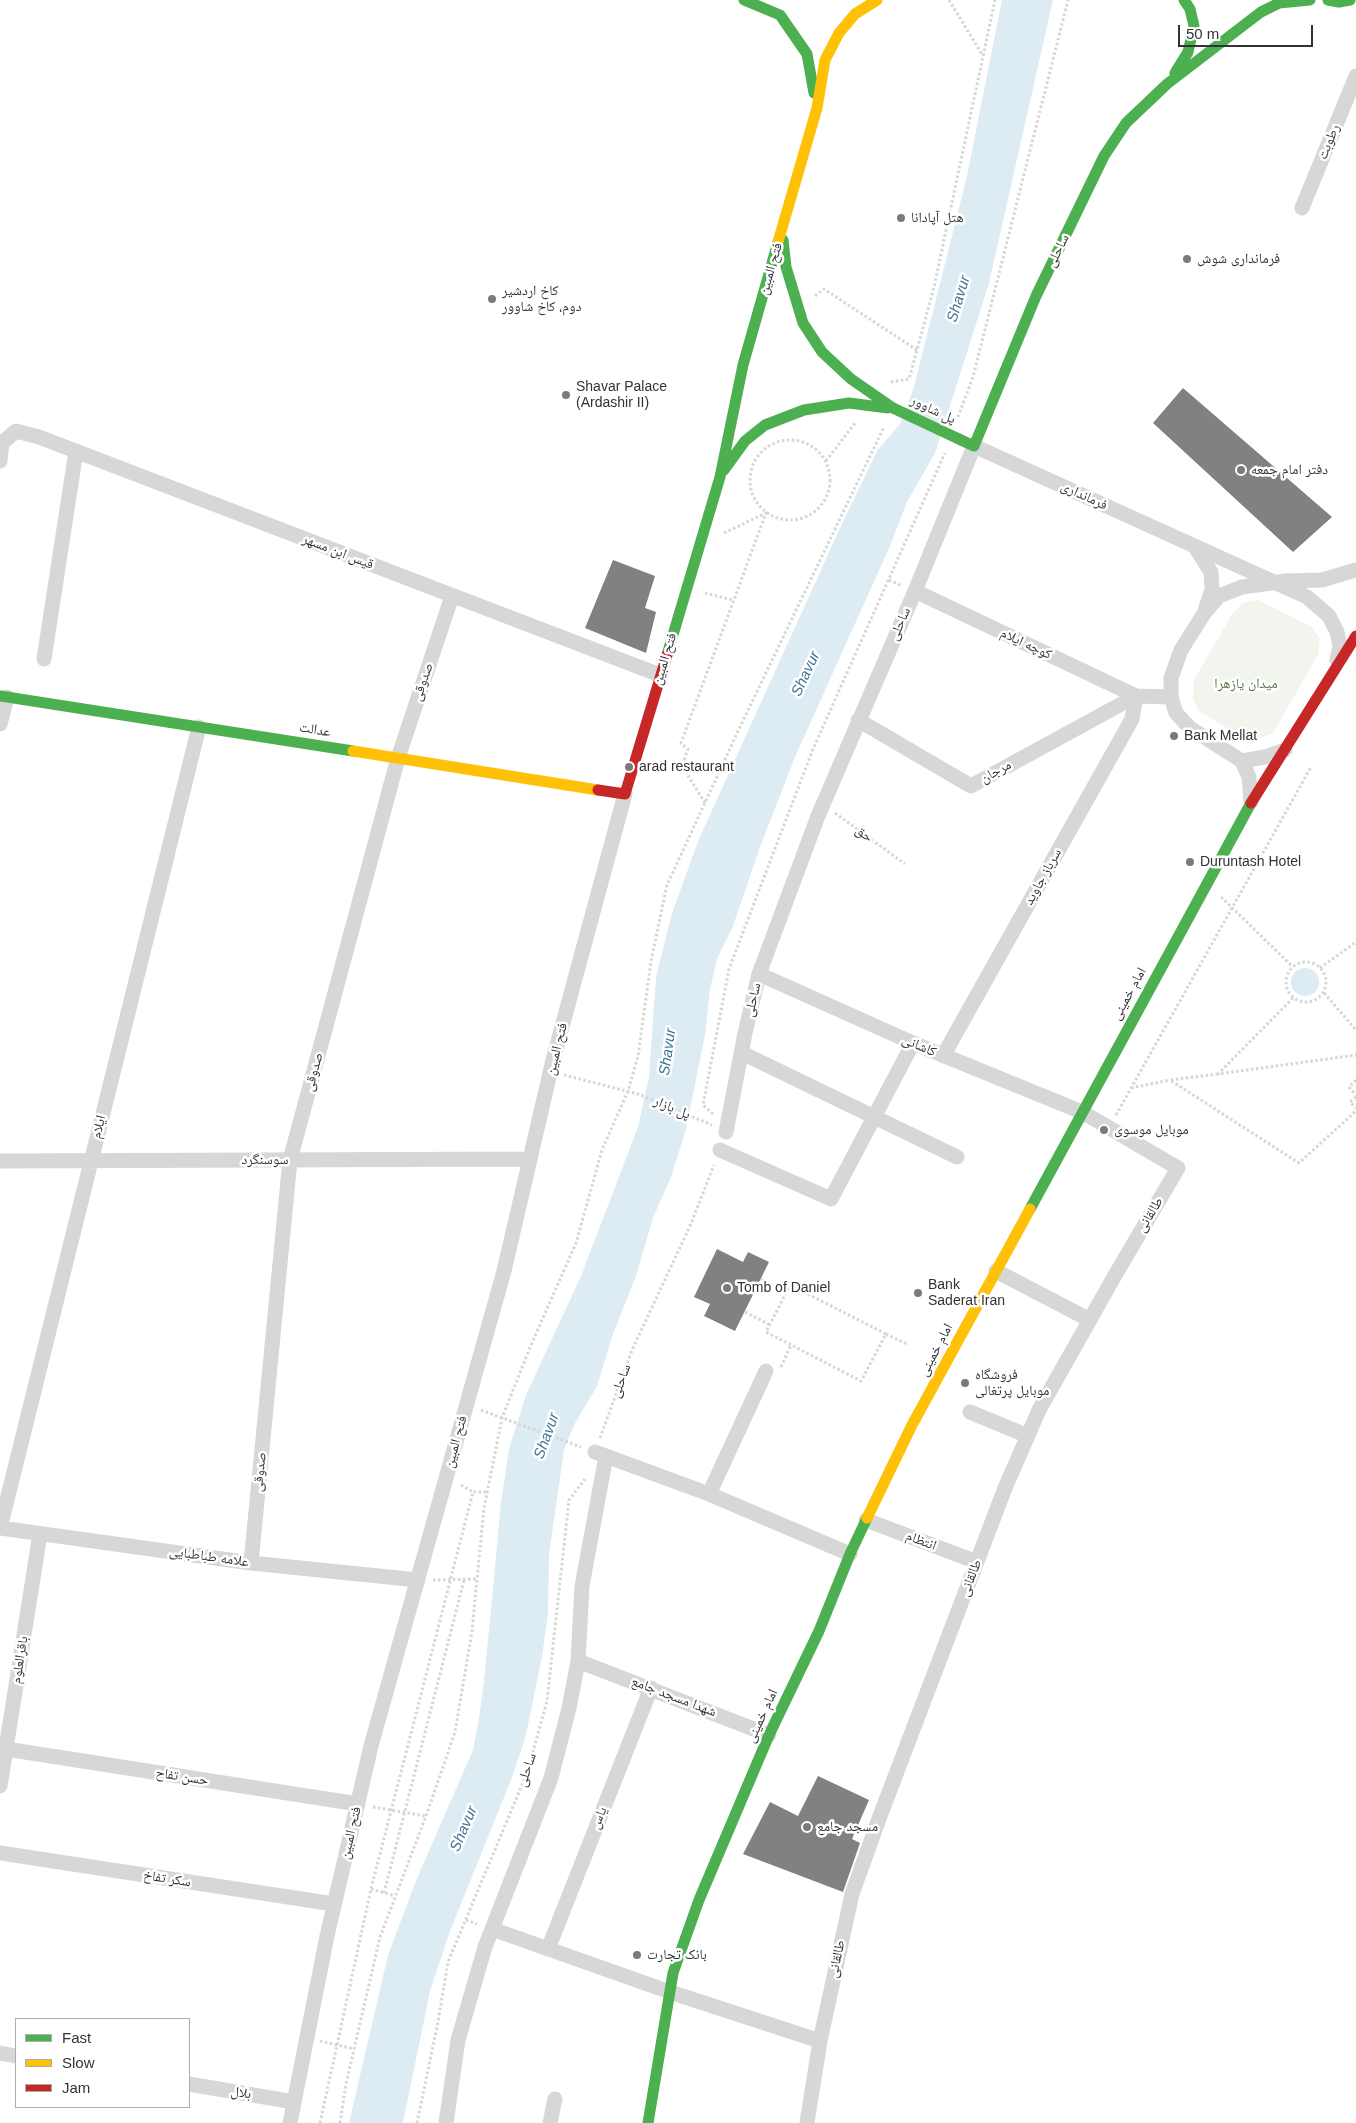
<!DOCTYPE html>
<meta charset="utf-8">
<style>
body{margin:0}
#map{position:relative;width:1356px;height:2123px;overflow:hidden;background:#fff;font-family:Helvetica,sans-serif}
canvas{display:block}
.legend{position:absolute;left:15px;top:2018px;width:175px;height:90px;box-sizing:border-box;background:#fff;border:1px solid #adadad;margin:0;padding:6px 9px;list-style:none;font-size:15px;color:#333}
.legend li{display:flex;align-items:center;gap:10px;height:25px}
.legend b{width:25px;border:1px solid #adadad}
.scale{position:absolute;left:1178px;top:25px;width:135px;height:22px;box-sizing:border-box;border:2px solid #333;border-top:0;padding-left:6px;font-size:15px;line-height:18px;white-space:nowrap;color:#333;-webkit-text-stroke:4px #fff;paint-order:stroke}
</style>
<div id="map">
<canvas width="1356" height="2123"></canvas>
<ul class="legend">
<li><b style="height:6px;background:#4caf50"></b>Fast</li>
<li><b style="height:6px;background:#ffc107"></b>Slow</li>
<li><b style="height:6px;background:#c62828"></b>Jam</li>
</ul>
<div class="scale">50 m</div>
</div>
<script>
const context = document.querySelector('canvas').getContext('2d');
context.lineJoin = 'round';
function fill(path, color) {
  context.fillStyle = color;
  context.fill(path, 'evenodd');
}
function toPath(rows) {
  const path = new Path2D();
  for (const r of rows) {
    if (r.length === 3) {
      path.moveTo(r[0] + r[2], r[1]);
      path.arc(r[0], r[1], r[2], 0, 2 * Math.PI);
      continue;
    }
    path.moveTo(r[0], r[1]);
    for (let i = 2; i < r.length; i += 2) path.lineTo(r[i], r[i + 1]);
  }
  return path;
}
function strokePath(path, color, width, dash) {
  context.strokeStyle = color;
  context.lineWidth = width;
  context.lineCap = dash ? 'butt' : 'round';
  context.setLineDash(dash || []);
  context.stroke(path);
}
function drawText(font, color, halo, rows, align = 'center') {
  context.font = font + ' Helvetica,"Noto Naskh Arabic",sans-serif';
  context.lineWidth = 5;
  context.setLineDash([]);
  context.textBaseline = 'middle';
  context.strokeStyle = halo;
  context.fillStyle = color;
  for (const [text, x, y, turn = 0] of rows) {
    context.save();
    context.translate(x, y);
    context.rotate((+turn || 0) * Math.PI / 180);
    context.textAlign = isNaN(turn) ? turn : align;
    if (halo) context.strokeText(text, 0, 0);
    context.fillText(text, 0, 0);
    context.restore();
  }
}
fill(toPath([
 [1258,600,1312,627,1320,639,1318,655,1273,733,1257,739,1242,738,1198,710,1193,698,1194,680,1231,616,1242,603]
]), '#f1f5ed');
fill(toPath([
 [1002,0,1053,0,989,283,935,453,907,502,890,546,795,757,760,847,733,926,717,959,710,989,705,1035,686,1129,671,1177,653,1218,636,1276,613,1334,597,1386,574,1425,564,1450,549,1554,548,1613,542,1657,525,1739,511,1780,450,1931,430,1991,403,2123,349,2123,388,1955,415,1883,473,1750,479,1719,485,1672,501,1503,509,1449,526,1395,581,1276,638,1127,649,1077,656,977,672,913,699,839,840,528,877,451,900,424,914,387,967,176],
 [1305,982,14]
]), '#ddebf3');
fill(toPath([
 [1183,388,1332,517,1293,552,1153,423],
 [613,560,655,576,645,608,656,612,646,653,585,628],
 [717,1249,743,1262,748,1252,769,1262,735,1331,704,1316,710,1304,694,1297],
 [818,1776,869,1800,852,1839,860,1843,843,1892,743,1854,770,1802,798,1816]
]), '#818181');
strokePath(toPath([
 [949,0,983,56],
 [815,296,824,289,917,350],
 [891,382,909,379,917,350,934,287,995,0],
 [958,417,973,377,1068,0],
 [790,480,40],
 [826,461,855,423],
 [889,580,902,586],
 [705,593,733,600],
 [705,803,682,766,688,749,681,743,766,513,724,533],
 [835,813,905,864],
 [1221,897,1293,967],
 [1306,982,20],
 [1320,968,1356,942],
 [1324,993,1356,1030],
 [1293,998,1218,1074,1356,1055],
 [1218,1074,1170,1080,1299,1163,1356,1111],
 [564,1075,638,1094,712,1125],
 [1356,1080,1349,1087,1356,1095],
 [1131,1088,1170,1080],
 [1356,1097,1350,1102,1356,1108],
 [713,1114,703,1105,729,969,813,749,945,453],
 [1116,1115,1311,767],
 [761,1279,787,1292],
 [790,1285,886,1334,861,1381,766,1332,790,1285],
 [745,1312,770,1325],
 [886,1334,909,1345],
 [781,1367,791,1345],
 [481,1410,581,1447],
 [600,1438,632,1350,690,1226,714,1165],
 [461,1485,473,1492],
 [433,1580,477,1579],
 [373,1807,426,1816],
 [371,1889,395,1896],
 [384,1893,464,1580],
 [466,1920,477,1924],
 [320,2041,354,2049],
 [320,2123,371,1889,473,1492,487,1492],
 [340,2123,346,2084,380,1937,426,1816,455,1732,472,1631,484,1508,502,1418,531,1345,576,1243,602,1150,628,1091,638,1056,651,961,667,885,739,729,884,427],
 [417,2123,438,2022,448,1962,527,1773,547,1701,569,1500,585,1479]
]), '#d6d6d6', 3, [2.5, 2.5]);
strokePath(toPath([
 [1302,208,1356,76],
 [0,461,2,443,16,431,39,437,660,675],
 [1195,547,1211,572,1212,590,1206,607],
 [915,591,1136,696,1171,697],
 [44,659,76,451],
 [858,720,971,786,1136,696],
 [0,724,7,697],
 [1242,761,1265,757,1285,750],
 [1251,802,1249,777,1242,761,1190,728,1176,713,1171,697,1171,678,1181,650,1205,612,1219,596,1242,587,1286,581,1322,580,1356,570],
 [759,974,913,1043,1082,1112,1178,1168,1114,1277,1039,1410,1005,1488,880,1816,852,1894,820,2041,807,2123],
 [742,1053,957,1157],
 [943,1056,1132,719,1136,696],
 [726,1132,745,1033,759,974,818,816,915,591,974,446,1307,597,1329,616,1337,632,1340,646,1337,660],
 [720,1150,831,1199,913,1043],
 [0,1161,530,1159],
 [996,1271,1090,1320],
 [970,1412,1028,1436],
 [595,1452,709,1494,850,1554],
 [709,1494,766,1371],
 [866,1520,977,1562],
 [0,1528,199,727],
 [0,1528,251,1563,418,1580],
 [251,1563,290,1160,398,758,452,596],
 [578,1661,769,1735],
 [6,1749,358,1804],
 [0,1786,40,1534],
 [0,1853,334,1904],
 [492,1929,670,1992,820,2041],
 [548,1949,651,1688],
 [0,2053,16,2056],
 [189,2084,294,2102],
 [290,2123,327,1936,371,1746,504,1271,553,1060,625,794],
 [446,2123,458,2040,485,1947,551,1778,569,1708,578,1661,582,1586,606,1456],
 [550,2123,555,2099]
]), '#d7d7d7', 15);
strokePath(toPath([
 [744,0,780,15,807,54,814,93],
 [1328,0,1339,2,1350,0],
 [1175,73,1188,52,1194,26,1190,9,1184,0],
 [783,240,786,267,803,323,822,352,851,379,893,408],
 [961,440,974,446,1036,296,1104,156,1126,123,1167,84,1261,12,1279,3,1310,0],
 [724,470,745,441,765,425,804,410,849,403,888,408],
 [667,655,720,477,743,365,778,242],
 [0,696,353,751],
 [1030,1209,1251,803],
 [648,2123,673,1973,699,1900,769,1735,819,1631,850,1554,867,1518]
]), '#4caf50', 11);
strokePath(toPath([
 [778,242,817,108,825,60,839,33,855,14,877,0],
 [353,751,598,790],
 [867,1518,912,1425,1030,1209]
]), '#ffc107', 11);
strokePath(toPath([
 [598,790,625,794,667,655],
 [1251,803,1356,636]
]), '#c62828', 11);
strokePath(toPath([
 [893,408,961,440]
]), '#4caf50', 11);
for (const [x, y, r, color] of [
 [901,218,5,"#7a7a7a"],
 [1187,259,5,"#7a7a7a"],
 [492,299,5,"#7a7a7a"],
 [566,395,5,"#7a7a7a"],
 [1241,470,5,"#7a7a7a"],
 [1174,736,5,"#7a7a7a"],
 [629,767,5,"#7a7a7a"],
 [1190,862,5,"#7a7a7a"],
 [1104,1130,5,"#7a7a7a"],
 [727,1288,5,"#7a7a7a"],
 [918,1293,5,"#7a7a7a"],
 [965,1383,5,"#7a7a7a"],
 [807,1827,5,"#7a7a7a"],
 [637,1955,5,"#7a7a7a"]
]) {
  const dot = new Path2D();
  dot.arc(x, y, r, 0, 2 * Math.PI);
  context.fillStyle = color;
  context.fill(dot);
  strokePath(dot, '#fff', 2);
}
drawText('14px', '#333', '#fff', [
 ["رطوبت",1329,142,-68],
 ["ساحلی",1058,251,-64],
 ["فتح المبین",771,269,-74],
 ["پل شاوور",933,410,25],
 ["فرمانداری",1084,496,25],
 ["قیس ابن مسهر",338,552,21],
 ["ساحلی",900,624,-66],
 ["کوچه ایلام",1026,644,25],
 ["فتح المبین",665,659,-73],
 ["صدوقی",423,682,-71],
 ["عدالت",315,730,9],
 ["مرجان",996,772,-29],
 ["حق",864,834,36],
 ["سرباز جاوید",1043,877,-61],
 ["امام خمینی",1129,994,-61],
 ["ساحلی",753,1000,-77],
 ["کاشانی",919,1046,23],
 ["فتح المبین",557,1049,-76],
 ["صدوقی",314,1072,-75],
 ["پل بازار",672,1108,23],
 ["ایلام",99,1127,-76],
 ["سوسنگرد",265,1160],
 ["طالقانی",1150,1215,-59],
 ["امام خمینی",936,1350,-62],
 ["ساحلی",621,1381,-70],
 ["فتح المبین",456,1442,-75],
 ["صدوقی",260,1472,-84],
 ["انتظام",921,1541,21],
 ["علامه طباطبایی",209,1557,8],
 ["طالقانی",971,1578,-69],
 ["باقرالعلوم",20,1660,-81],
 ["شهدا مسجد جامع",674,1697,21],
 ["امام خمینی",762,1716,-65],
 ["ساحلی",527,1770,-72],
 ["حسن تفاح",182,1777,9],
 ["یاس",599,1818,-68],
 ["فتح المبین",351,1833,-77],
 ["سکر تفاخ",167,1879,9],
 ["طالقانی",837,1959,-78],
 ["بلال",241,2093,9]
]);
drawText('14px', '#333', '#fff', [
 ["هتل آپادانا",911,218],
 ["فرمانداری شوش",1197,259],
 ["کاخ اردشیر",502,291],
 ["دوم، کاخ شاوور",502,307],
 ["Shavar Palace",576,387],
 ["(Ardashir II)",576,403],
 ["دفتر امام جمعه",1251,470],
 ["Bank Mellat",1184,736],
 ["arad restaurant",639,767],
 ["Duruntash Hotel",1200,862],
 ["موبایل موسوى",1114,1130],
 ["Bank",928,1285],
 ["Saderat Iran",928,1301],
 ["Tomb of Daniel",737,1288],
 ["فروشگاه",975,1375],
 ["موبایل پرتغالی",975,1391],
 ["مسجد جامع",817,1827],
 ["بانک تجارت",647,1955]
], 'left');
drawText('14px', '#56703f', '#fff', [
 ["میدان یازهرا",1246,684]
]);
drawText('italic 15px', '#3f7597', '#fff', [
 ["Shavur",959,299,-73],
 ["Shavur",806,674,-65],
 ["Shavur",668,1052,-82],
 ["Shavur",547,1436,-70],
 ["Shavur",464,1829,-67]
]);
</script>
